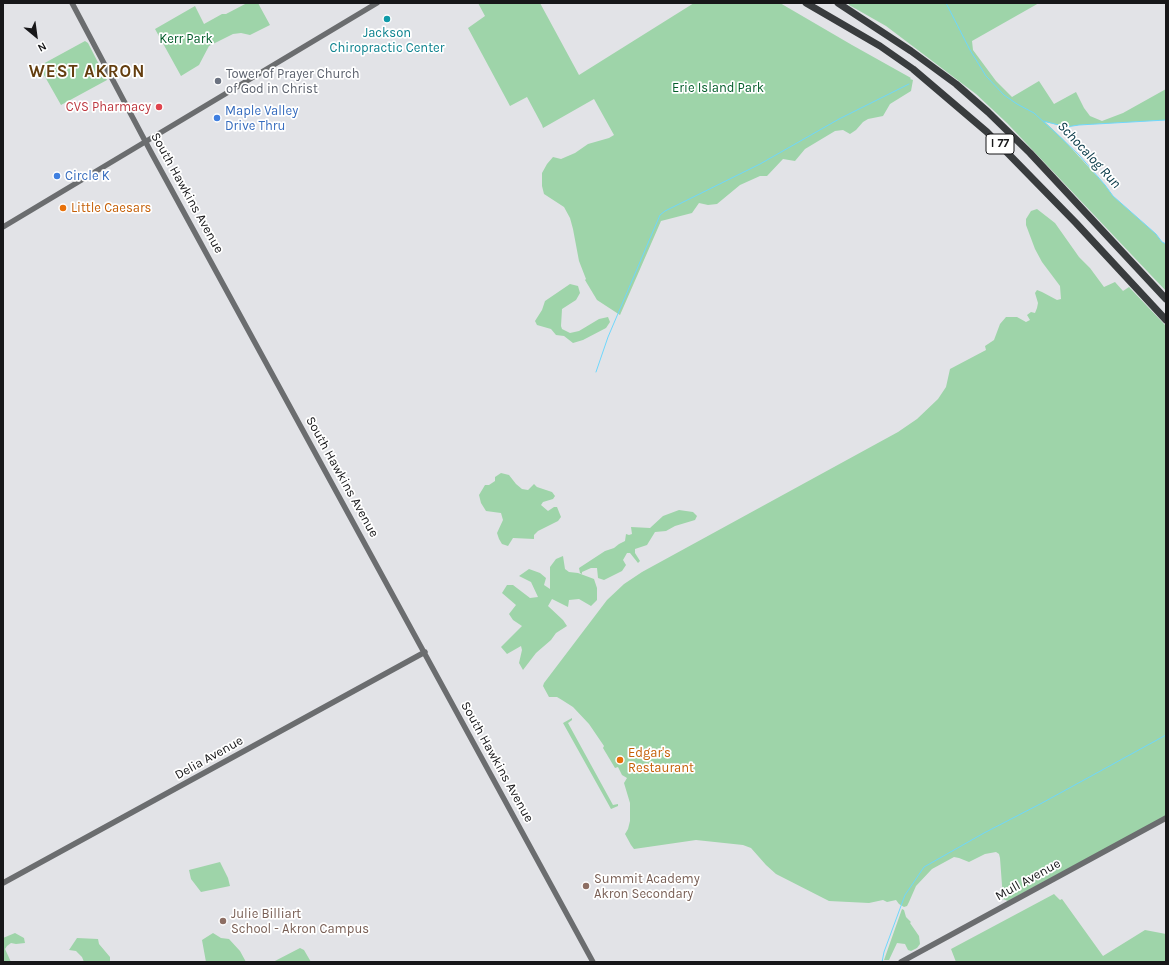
<!DOCTYPE html>
<style>
body{margin:0}
#map{position:relative;width:1169px;height:965px;overflow:hidden;background:#e2e3e7;font-family:Karla,sans-serif}
canvas{display:block}
.frame{position:absolute;inset:0;border:4px solid #171719;pointer-events:none}
.north{position:absolute;left:16px;top:16px;width:40px;height:40px;-webkit-text-stroke:3px #fff;paint-order:stroke;rotate:151deg;font-size:11px;font-weight:700;line-height:16px;text-align:center;color:#171719}
.north::after{content:'';display:block;margin:auto;width:14px;height:18px;background:#171719;clip-path:polygon(50% 0,100% 100%,50% 72%,0 100%)}
</style>
<div id="map">
<canvas width="1169" height="965"></canvas>
<div class="frame"></div>
<div class="north">N</div>
</div>
<script>
const context = document.querySelector('canvas').getContext('2d');
context.lineJoin = 'round';
function fill(path, color) {
  context.fillStyle = color;
  context.fill(path, 'evenodd');
}
function toPath(rows) {
  const path = new Path2D();
  for (const r of rows) {
    path.moveTo(r[0], r[1]);
    for (let i = 2; i < r.length; i += 2) path.lineTo(r[i], r[i + 1]);
  }
  return path;
}
function strokePath(path, color, width, dash) {
  context.strokeStyle = color;
  context.lineWidth = width;
  context.lineCap = dash ? 'butt' : 'round';
  context.setLineDash(dash || []);
  context.stroke(path);
}
function drawText(font, color, halo, rows, align = 'center') {
  context.font = font + ' Karla,sans-serif';
  context.lineWidth = 3.5;
  context.setLineDash([]);
  context.textBaseline = 'middle';
  context.strokeStyle = halo;
  context.fillStyle = color;
  for (const [text, x, y, turn = 0] of rows) {
    context.save();
    context.translate(x, y);
    context.rotate((+turn || 0) * Math.PI / 180);
    context.textAlign = isNaN(turn) ? turn : align;
    if (halo) context.strokeText(text, 0, 0);
    context.fillText(text, 0, 0);
    context.restore();
  }
}
fill(toPath([
 [247,3,258,3,270,25,250,35,241,33,233,34,209,46,199,65,181,76,155,29,195,6,204,24,222,14,226,14],
 [478,3,540,3,579,75,694,3,780,3,852,45,911,78,910,79,913,80,911,91,890,104,883,116,868,119,863,122,856,130,850,134,843,130,835,131,805,149,795,161,783,159,767,176,760,176,740,185,717,204,708,205,699,203,692,213,661,221,620,315,597,300,585,280,586,279,579,261,573,229,570,218,564,207,544,194,542,186,542,173,547,164,553,157,561,159,575,153,588,144,609,138,614,135,594,99,543,128,542,125,527,97,510,106,468,28,485,16],
 [849,3,1039,3,972,41,973,50,996,81,1012,97,1039,81,1054,104,1076,92,1084,108,1090,116,1102,121,1123,113,1166,89,1166,120,1079,125,1066,127,1045,122,1063,139,1105,185,1113,196,1156,234,1162,242,1166,244,1166,291,1007,123,976,94,886,26,849,5],
 [85,41,88,43,107,80,61,105,40,68,41,65],
 [1037,209,1055,223,1079,257,1090,268,1104,287,1115,282,1123,291,1129,287,1166,326,1166,755,1165,756,1166,758,1166,816,1008,901,1003,899,1000,858,999,854,996,852,985,854,969,862,959,858,954,857,932,869,916,886,909,902,907,906,904,907,899,904,896,900,887,902,883,900,869,903,829,901,776,874,766,865,751,848,743,845,696,840,634,849,631,845,625,834,628,829,630,821,630,803,624,783,627,778,622,775,618,767,615,768,603,748,604,746,589,724,573,707,562,700,557,697,549,697,543,686,544,683,607,600,624,584,642,572,898,432,917,419,938,399,946,387,950,369,986,350,985,346,994,340,1000,324,1006,317,1017,317,1026,322,1030,320,1027,315,1031,312,1035,313,1037,308,1038,303,1035,293,1037,290,1042,292,1057,300,1061,299,1060,286,1042,262,1035,249,1026,225,1026,219,1031,211],
 [570,284,578,286,580,293,576,300,562,309,561,326,562,329,570,333,579,331,599,319,608,317,610,322,606,328,583,340,573,343,564,336,556,335,551,329,537,325,535,321,542,310,545,301],
 [501,473,509,475,516,484,522,489,528,490,534,484,537,487,552,492,555,496,553,499,543,502,541,505,548,511,554,507,557,507,561,517,558,521,538,531,534,535,534,539,513,538,508,546,502,544,499,539,497,533,503,520,501,513,486,511,481,503,479,495,485,485,489,485,495,481,495,477],
 [679,510,693,512,697,516,695,520,675,526,666,531,655,532,647,545,635,549,635,553,640,561,638,563,630,553,627,553,623,560,626,565,622,571,604,580,598,578,597,568,591,568,582,572,582,574,580,573,579,568,605,551,614,548,619,544,625,541,626,534,629,535,632,534,631,527,650,528,663,516],
 [563,556,565,569,569,572,578,573,594,579,597,588,597,600,591,606,579,599,569,600,568,607,552,599,548,606,563,620,567,626,556,633,551,640,536,653,523,670,519,663,522,650,521,646,507,654,501,647,522,626,513,620,509,614,516,605,502,593,507,585,513,585,530,598,538,597,531,582,519,576,529,569,540,573,546,578,544,585,550,589,550,567,556,559],
 [572,718,572,720,568,723,613,805,618,804,618,806,611,809,563,723],
 [220,862,228,878,230,886,201,892,191,879,189,870],
 [1054,894,1060,900,1062,899,1103,956,1145,930,1166,934,1166,962,956,962,951,949],
 [902,909,904,910,906,917,911,922,910,923,919,936,920,944,917,948,911,951,908,950,905,944,897,943,889,960,884,960],
 [15,933,24,938,25,943,16,944,11,943,7,946,5,949,11,962,3,962,3,938],
 [213,933,221,938,229,939,240,951,246,962,206,962,202,940],
 [77,938,98,939,99,944,110,957,110,962,84,962,82,957,76,951,69,950],
 [300,948,304,950,311,962,273,962]
]), '#9ed4a9');
strokePath(toPath([
 [946,3,970,50,986,76,1004,95,1017,104,1034,113,1058,135,1079,155,1105,185,1113,196,1156,234,1162,242,1166,244],
 [1044,121,1066,127,1079,125,1166,120],
 [596,372,608,337,660,215,665,211,760,164,839,119,909,84],
 [882,962,884,952,905,895,924,867,984,833,1042,803,1166,735]
]), '#6fd7fc', 1);
strokePath(toPath([
 [72,3,152,154,593,962],
 [3,227,377,3],
 [3,883,425,652],
 [901,962,1166,818]
]), '#6b6d6f', 5.5);
strokePath(toPath([
 [806,3,880,46,913,69,987,132,1076,223,1166,320],
 [838,3,911,51,956,84,988,112,1030,153,1166,299]
]), '#393c3e', 7);
for (const [x, y, r, color] of [
 [387,19,4,"#0f9aa8"],
 [218,81,4,"#6b7280"],
 [159,107,4,"#e0444e"],
 [217,118,4,"#3f7fe0"],
 [57,176,4,"#3f7fe0"],
 [63,208,4,"#e8710a"],
 [620,760,4,"#e8710a"],
 [586,886,4,"#8d6e63"],
 [223,921,4,"#8d6e63"]
]) {
  const dot = new Path2D();
  dot.arc(x, y, r, 0, 2 * Math.PI);
  context.fillStyle = color;
  context.fill(dot);
  strokePath(dot, '#fff', 1.5);
}
for (const [x, y, w] of [
 [1000,144,28]
]) {
  const box = new Path2D();
  box.roundRect(x - w / 2, y - 10, w, 20, 3);
  context.fillStyle = '#fff';
  context.fill(box);
  strokePath(box, '#171719', 1);
}
drawText('bold 12px', '#171719', null, [
 ["I 77",1000,144]
]);
drawText('13px', '#0d838f', '#fff', [
 ["Jackson",387,33],
 ["Chiropractic Center",387,48]
]);
drawText('13px', '#035d2a', '#fff', [
 ["Kerr Park",186,39],
 ["Erie Island Park",718,88]
]);
drawText('13px', '#5b616d', '#fff', [
 ["Tower of Prayer Church",226,74],
 ["of God in Christ",226,89]
], 'left');
drawText('13px', '#be3a42', '#fff', [
 ["CVS Pharmacy",151,107]
], 'right');
drawText('13px', '#366cbe', '#fff', [
 ["Maple Valley",225,111],
 ["Drive Thru",225,126],
 ["Circle K",65,176]
], 'left');
drawText('13px', '#171719', '#fff', [
 ["South Hawkins Avenue",187,193,61],
 ["South Hawkins Avenue",342,477,61],
 ["Delia Avenue",209,758,-29],
 ["South Hawkins Avenue",497,762,61],
 ["Mull Avenue",1028,880,-29]
]);
drawText('13px', '#c56008', '#fff', [
 ["Little Caesars",71,208],
 ["Edgar's",628,753],
 ["Restaurant",628,768]
], 'left');
drawText('13px', '#785e54', '#fff', [
 ["Summit Academy",594,879],
 ["Akron Secondary",594,894],
 ["Julie Billiart",231,914],
 ["School - Akron Campus",231,929]
], 'left');
drawText('italic 14px', '#013342', '#fff', [
 ["Schocalog Run",1089,155,47]
]);
context.letterSpacing = '1px';
drawText('bold 17px', '#643e0f', '#fff', [
 ["WEST AKRON",87,72]
]);
context.letterSpacing = '0px';
</script>
